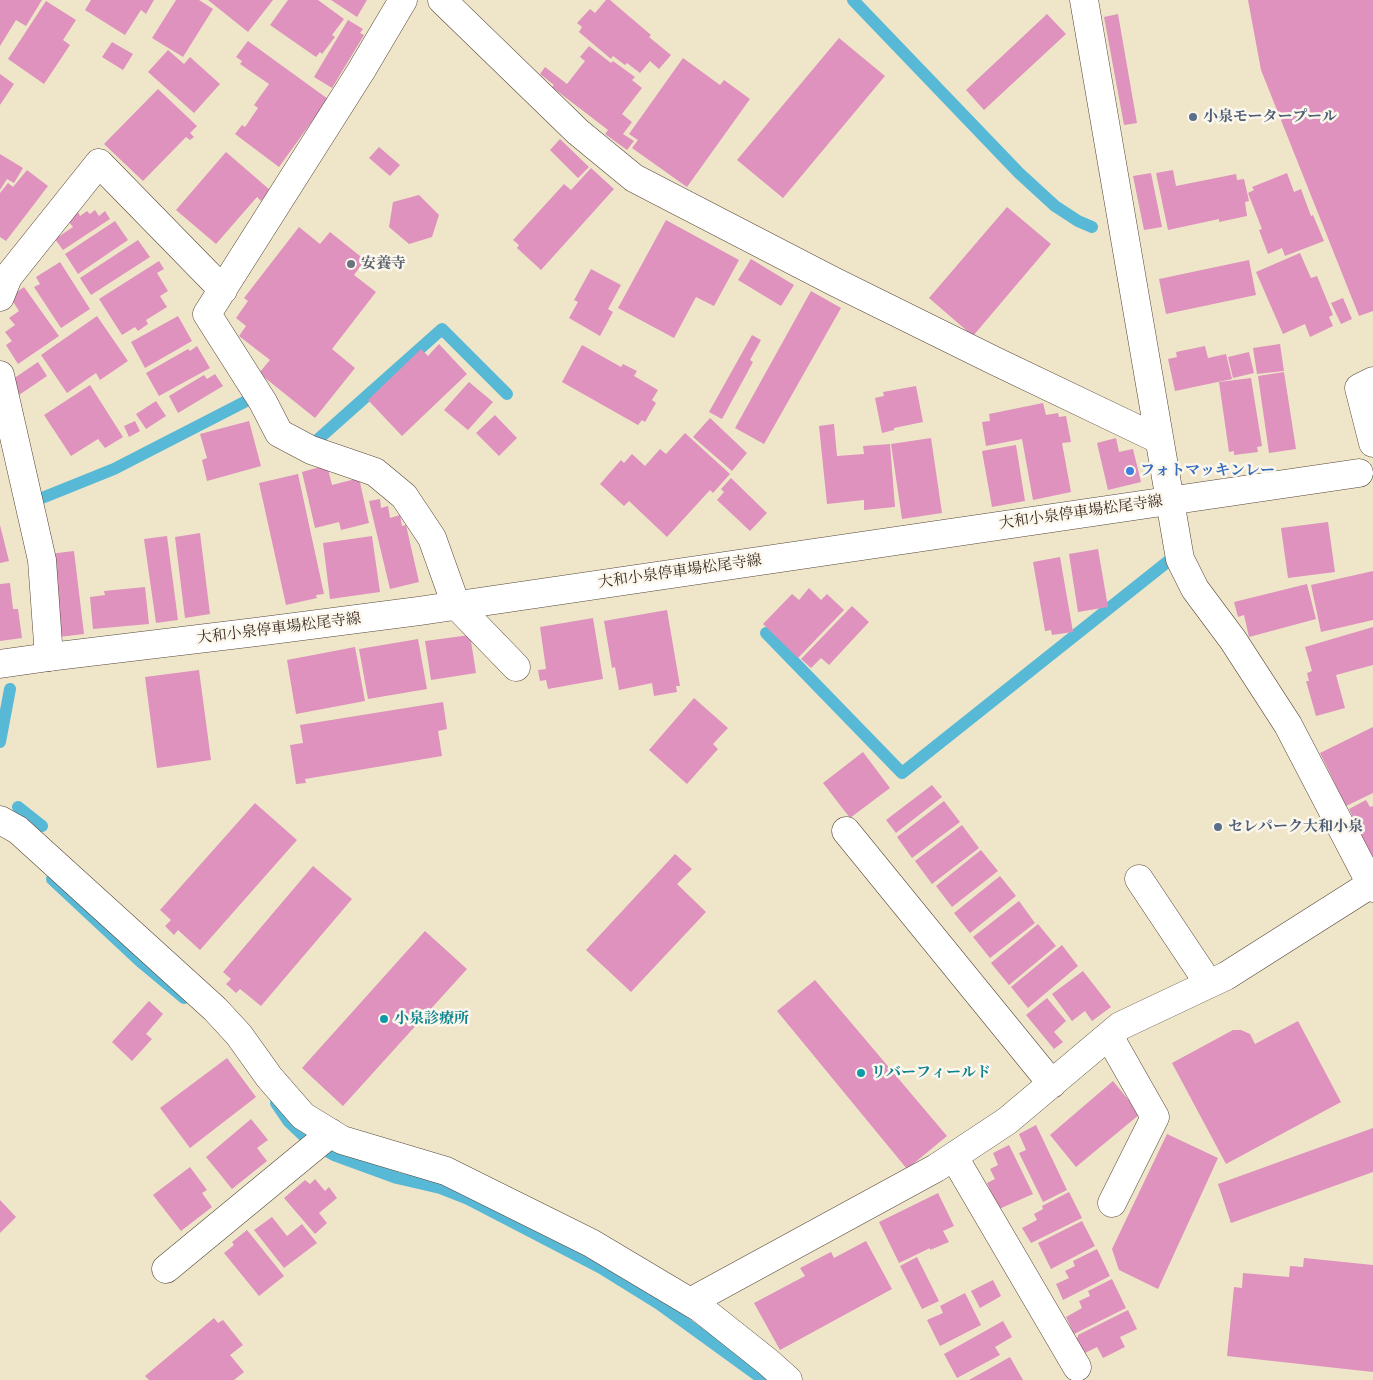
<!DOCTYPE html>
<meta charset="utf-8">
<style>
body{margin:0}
canvas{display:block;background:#efe6ca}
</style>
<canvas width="1373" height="1380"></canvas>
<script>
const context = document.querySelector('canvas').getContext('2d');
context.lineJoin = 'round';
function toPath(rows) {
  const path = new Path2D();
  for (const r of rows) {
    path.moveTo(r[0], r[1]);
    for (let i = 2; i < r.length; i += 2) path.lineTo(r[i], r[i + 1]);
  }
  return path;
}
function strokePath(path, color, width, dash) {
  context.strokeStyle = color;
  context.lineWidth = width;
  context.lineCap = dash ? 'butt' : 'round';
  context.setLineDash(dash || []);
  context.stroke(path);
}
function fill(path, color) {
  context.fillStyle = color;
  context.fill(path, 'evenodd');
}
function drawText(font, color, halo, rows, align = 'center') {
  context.font = font + ' "IM FELL French Canon","Noto Serif JP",serif';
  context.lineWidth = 5;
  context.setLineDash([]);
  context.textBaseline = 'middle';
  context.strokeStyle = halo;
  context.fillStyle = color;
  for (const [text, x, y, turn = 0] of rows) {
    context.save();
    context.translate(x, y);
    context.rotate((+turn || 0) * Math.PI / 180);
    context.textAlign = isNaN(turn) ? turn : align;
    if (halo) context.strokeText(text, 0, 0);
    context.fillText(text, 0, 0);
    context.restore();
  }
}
strokePath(toPath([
 [853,0,1019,173,1055,206,1078,221,1092,227],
 [305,440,315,442,442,329,507,394],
 [27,504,114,469,260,394],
 [766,633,902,773,1171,559],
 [0,742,10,689],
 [18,807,42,826],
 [52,879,142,963,184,998],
 [276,1103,289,1122,310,1142,334,1155,397,1178,440,1188,468,1199,601,1268,659,1304,764,1380]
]), '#58b9d7', 12);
fill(toPath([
 [0,0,42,0,26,26,16,20,0,46],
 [91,0,154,0,146,14,141,10,125,35,85,10],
 [176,0,199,0,213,9,183,57,152,38],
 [208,0,273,0,248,32],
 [288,0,318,0,344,19,332,35,335,37,322,54,320,52,316,57,270,25],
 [331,0,367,0,357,17],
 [606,0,610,0,651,35,649,37,671,55,659,69,650,61,640,73,627,63,625,65,613,56,611,59,579,32,582,27,577,23,590,9,595,13],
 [1248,0,1373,0,1373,311,1359,316,1261,70],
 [46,1,76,20,63,40,70,45,44,84,8,59],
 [1047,14,1066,34,984,110,966,90],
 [1118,14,1137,123,1124,125,1104,17],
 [348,20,363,29,360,33,364,35,332,88,314,77],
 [839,38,885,76,783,198,737,160],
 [248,41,328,99,279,167,235,134,242,125,245,127,258,108,254,105,269,84,240,64,242,61,236,57],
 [112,42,133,54,123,70,102,57],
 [589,46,611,63,613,61,635,77,632,80,642,88,622,114,632,122,623,134,634,141,627,150,605,134,608,130,552,87,554,85,540,74,545,67,567,84,585,61,580,57],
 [168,50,184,64,190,57,220,84,194,113,148,72],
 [683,58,720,85,724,80,750,99,687,187,632,148,638,140,629,134],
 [0,74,14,84,0,105],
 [158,89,197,126,190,133,194,137,190,140,186,137,143,181,104,144],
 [560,139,589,167,578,178,550,150],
 [379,147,400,165,390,176,369,158],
 [226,152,270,190,261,201,257,197,216,244,176,210],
 [0,154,23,168,14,183,7,179,0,190],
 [591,168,614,189,541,270,517,248,519,245,513,240,564,184,571,190],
 [27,170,48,186,6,241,0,237,0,193,8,183,13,187],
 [1173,170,1176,186,1236,174,1237,180,1244,179,1249,201,1245,202,1247,216,1219,222,1219,219,1168,230,1156,173],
 [1151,173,1162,227,1144,230,1133,176],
 [1287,173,1294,192,1301,189,1311,216,1313,215,1324,241,1285,256,1282,248,1268,254,1259,230,1262,229,1248,193,1254,190,1252,187],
 [419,195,439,215,432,237,409,244,389,227,393,202],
 [1007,207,1051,244,973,336,929,298],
 [95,210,99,216,105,211,110,219,63,250,55,239,73,227,67,220,78,212,80,216,87,211,90,214],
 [666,220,739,260,714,306,696,297,674,338,618,308],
 [115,221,128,240,78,274,65,254],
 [299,227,320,244,330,232,365,260,354,275,376,292,332,349,355,368,315,418,259,373,270,360,239,336,246,326,236,318,248,301,244,298],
 [138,240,150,257,91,295,80,278],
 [1300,253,1311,278,1317,276,1333,315,1329,317,1333,326,1310,337,1305,324,1283,334,1256,272],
 [751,259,794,285,781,306,738,280],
 [1249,260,1256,295,1166,314,1159,279],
 [159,261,164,269,157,273,168,291,160,296,167,307,146,320,148,324,138,331,135,327,122,335,99,299],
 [60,262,90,309,61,328,34,287,40,284,36,277],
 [591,269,621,285,608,309,613,312,600,336,569,318,578,302,574,300],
 [24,287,59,336,18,364,6,345,12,341,5,332,15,325,9,318,19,311,10,297],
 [811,291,841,308,764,444,735,428],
 [1343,298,1352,319,1341,324,1331,303],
 [97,316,128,361,100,380,96,373,67,393,41,355],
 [178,316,192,341,145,368,131,342],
 [752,335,761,340,750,360,753,362,722,419,709,412],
 [439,344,467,374,402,436,368,400,421,349,428,356],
 [1280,344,1284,371,1257,374,1253,348],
 [582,345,621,367,623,364,637,371,634,376,658,390,652,400,656,403,645,422,642,420,638,425,562,382],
 [197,346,210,368,159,396,146,373,188,349,190,351],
 [1205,346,1208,358,1226,354,1232,379,1175,391,1168,359,1177,357,1176,352],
 [1249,352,1254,373,1233,378,1228,357],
 [38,362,47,376,19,395,10,381],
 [1284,372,1296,449,1269,453,1258,376],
 [215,374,223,386,178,413,169,396,204,375,207,379],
 [1251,378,1262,446,1257,447,1258,452,1234,455,1234,451,1229,452,1219,382],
 [469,382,493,402,468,430,444,410],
 [90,385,123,437,105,448,98,439,71,456,44,415],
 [916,386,923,422,894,428,894,430,882,433,875,398,884,396,883,392],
 [156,401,166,416,146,429,136,414],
 [1043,403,1046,415,1058,413,1059,417,1066,416,1071,442,1062,443,1071,492,1033,500,1022,439,986,446,982,422,990,421,989,414],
 [495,415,517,438,499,456,476,433],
 [710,418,747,453,732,471,693,437],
 [135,421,140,431,129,437,124,426],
 [249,421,261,466,207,481,202,460,207,458,200,434],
 [834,424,837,456,864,454,863,446,890,444,895,507,864,510,864,500,827,504,819,426],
 [685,433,730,474,713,493,710,490,667,537,629,501,624,506,600,484,621,460,624,463,632,454,645,466,660,449,666,454],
 [931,438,942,513,902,519,891,444],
 [1116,438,1119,452,1133,449,1141,482,1108,490,1097,443],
 [1016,445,1025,501,992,507,982,451],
 [327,465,332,485,359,478,369,523,341,530,339,522,315,528,302,472],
 [298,474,324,594,316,595,317,598,286,605,259,483],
 [731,478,767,513,750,531,717,500,724,492,721,489],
 [380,499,381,508,388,506,390,518,400,515,402,526,406,525,419,582,390,589,369,501],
 [1328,522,1335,572,1288,578,1281,528],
 [0,525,9,561,0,563],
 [200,533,210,614,185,618,175,537],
 [167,536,178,620,156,623,144,539],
 [372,536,380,592,330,599,323,543],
 [1098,549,1108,607,1078,612,1069,554],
 [74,551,84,634,59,637,49,554],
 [1060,557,1073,632,1052,635,1051,630,1045,631,1033,562],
 [1373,571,1373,620,1321,632,1311,585],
 [10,583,13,609,18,609,22,638,0,641,0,584],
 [1307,584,1316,619,1249,637,1244,615,1238,617,1234,602],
 [145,587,149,624,93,629,90,597,105,595,104,591],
 [809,588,821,600,827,594,844,610,798,658,763,624,792,594,799,600],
 [852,606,869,622,829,665,821,658,811,668,801,659],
 [667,610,680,686,676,686,677,692,654,696,652,683,619,690,615,667,612,668,604,621],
 [593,618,603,679,548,689,546,680,540,681,538,670,546,669,540,627],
 [1373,627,1373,665,1336,675,1345,708,1316,716,1306,681,1309,681,1307,673,1312,671,1305,647],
 [470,635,476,673,431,680,425,641],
 [418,639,427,689,368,699,359,649],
 [355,647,365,701,296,714,287,660],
 [199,670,211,760,157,768,145,677],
 [694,698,728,728,713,744,718,749,687,784,649,750],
 [443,702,447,729,438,731,442,756,305,779,306,783,296,784,290,745,303,743,300,725],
 [1373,727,1373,793,1346,806,1320,753],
 [863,752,890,788,850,818,823,783],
 [932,785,942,797,896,833,886,820],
 [1366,800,1370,807,1373,806,1373,860,1349,809],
 [944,801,960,822,912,858,897,837],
 [255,803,297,840,200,950,178,930,174,935,165,926,171,920,160,910],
 [962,825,979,848,932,884,915,861],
 [981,850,998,871,952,907,936,886],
 [675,854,692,869,677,884,706,912,631,992,586,950],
 [313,866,352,899,261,1006,240,989,236,993,226,984,231,979,223,972],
 [1000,876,1016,896,970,933,954,913],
 [1019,901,1035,923,990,958,973,937],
 [1038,924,1056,946,1009,985,991,963],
 [425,931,467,969,343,1106,302,1068],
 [1062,945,1078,966,1028,1008,1011,987],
 [1083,971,1111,1007,1092,1021,1085,1011,1072,1021,1052,994],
 [815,980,947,1136,907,1169,777,1011],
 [1047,998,1066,1021,1054,1032,1063,1042,1054,1049,1026,1015],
 [149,1001,163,1014,146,1034,152,1039,132,1061,112,1042],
 [1298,1021,1341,1102,1226,1164,1172,1063,1233,1030,1241,1030,1250,1034,1255,1044],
 [227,1058,256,1097,190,1148,160,1108],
 [1113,1081,1140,1114,1076,1167,1050,1135],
 [251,1119,268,1140,257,1148,267,1161,232,1189,206,1157],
 [1036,1125,1067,1190,1043,1202,1019,1153,1026,1150,1019,1134],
 [1373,1128,1373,1172,1231,1223,1218,1184],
 [1167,1134,1218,1158,1158,1289,1119,1270,1112,1249],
 [1009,1145,1033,1194,999,1209,987,1183,995,1179,990,1169,998,1165,993,1153],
 [190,1167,207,1190,202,1193,212,1207,181,1231,153,1195],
 [315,1179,325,1191,329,1187,337,1198,319,1213,327,1223,315,1234,284,1198,305,1180,310,1184],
 [1069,1192,1082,1218,1031,1243,1022,1228,1037,1220,1034,1214,1043,1209,1042,1206],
 [938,1193,954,1226,943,1231,949,1242,930,1250,930,1248,899,1263,879,1222],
 [0,1200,16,1217,0,1233],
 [272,1217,287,1236,302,1224,317,1243,284,1268,254,1230],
 [1082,1221,1095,1246,1051,1269,1038,1243],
 [247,1230,284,1276,259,1296,224,1253,234,1245,232,1242],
 [866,1241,892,1289,780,1350,754,1303,805,1276,800,1268,831,1252,834,1258],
 [1097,1249,1110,1276,1063,1300,1056,1284,1069,1278,1065,1271,1075,1266,1073,1261],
 [917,1257,939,1301,922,1309,900,1266],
 [1304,1258,1373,1265,1373,1372,1227,1356,1234,1287,1242,1288,1243,1273,1289,1277,1290,1266,1303,1267],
 [1112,1279,1126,1308,1074,1334,1066,1317,1082,1308,1079,1301,1090,1296,1088,1291],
 [993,1280,1001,1296,980,1308,971,1291],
 [965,1293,981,1325,940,1346,927,1320,943,1313,940,1306],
 [1128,1310,1137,1329,1120,1337,1125,1347,1103,1358,1097,1347,1085,1353,1082,1348,1076,1351,1071,1341,1078,1337,1078,1335],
 [214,1318,218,1323,223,1320,243,1345,230,1355,244,1372,234,1380,149,1380,145,1376],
 [1003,1321,1012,1337,995,1347,1000,1355,957,1378,944,1354],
 [1010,1357,1023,1380,969,1380]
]), '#de92bd');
const minor = toPath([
 [403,0,361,71,207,314,263,402,279,433,311,450,375,472,404,496,432,538,456,605,516,667],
 [442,0,578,132,634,178,833,281,995,361,1158,439],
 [1084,0,1180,559,1195,589,1233,640,1288,725,1373,888],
 [0,297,8,277,99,163,223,290],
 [0,375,42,560,49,657],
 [1373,381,1359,388,1373,443],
 [0,820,18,830,215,1009,239,1035,269,1077,303,1116,342,1140,446,1171,591,1243,700,1308,768,1362,788,1380],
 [846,831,1052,1084],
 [1139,879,1209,984],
 [1109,1036,1155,1117,1112,1203],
 [954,1157,1077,1367],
 [166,1269,331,1133],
 [690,1302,936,1168,1007,1121,1120,1026,1226,976,1371,884]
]);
const major = toPath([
 [0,664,49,657,256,632,419,611,1359,473]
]);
strokePath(minor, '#564638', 29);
strokePath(major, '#564638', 29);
strokePath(minor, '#fff', 28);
strokePath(major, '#fff', 28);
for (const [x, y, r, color] of [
 [1193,117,5,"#5c6f8a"],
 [351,264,5,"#6b7280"],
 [1130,471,5,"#3f7fe0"],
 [1218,827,5,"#5c6f8a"],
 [384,1019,5,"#0f9aa8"],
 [861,1073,5,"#0f9aa8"]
]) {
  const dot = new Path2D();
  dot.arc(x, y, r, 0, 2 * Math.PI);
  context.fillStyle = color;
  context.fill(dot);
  strokePath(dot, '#fbf7ec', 2);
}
drawText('bold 15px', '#4e5e75', '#fbf7ec', [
 ["小泉モータープール",1203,117],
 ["セレパーク大和小泉",1228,827]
], 'left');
drawText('bold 15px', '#5b616d', '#fbf7ec', [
 ["安養寺",361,264]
], 'left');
drawText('bold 15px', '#366cbe', '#fbf7ec', [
 ["フォトマッキンレー",1140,471]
], 'left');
drawText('15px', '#3b2a1e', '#fbf7ec', [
 ["大和小泉停車場松尾寺線",1081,513,-8],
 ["大和小泉停車場松尾寺線",680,572,-8],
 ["大和小泉停車場松尾寺線",279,629,-7]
]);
drawText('bold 15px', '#0d838f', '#fbf7ec', [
 ["小泉診療所",394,1019],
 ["リバーフィールド",871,1073]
], 'left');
</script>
